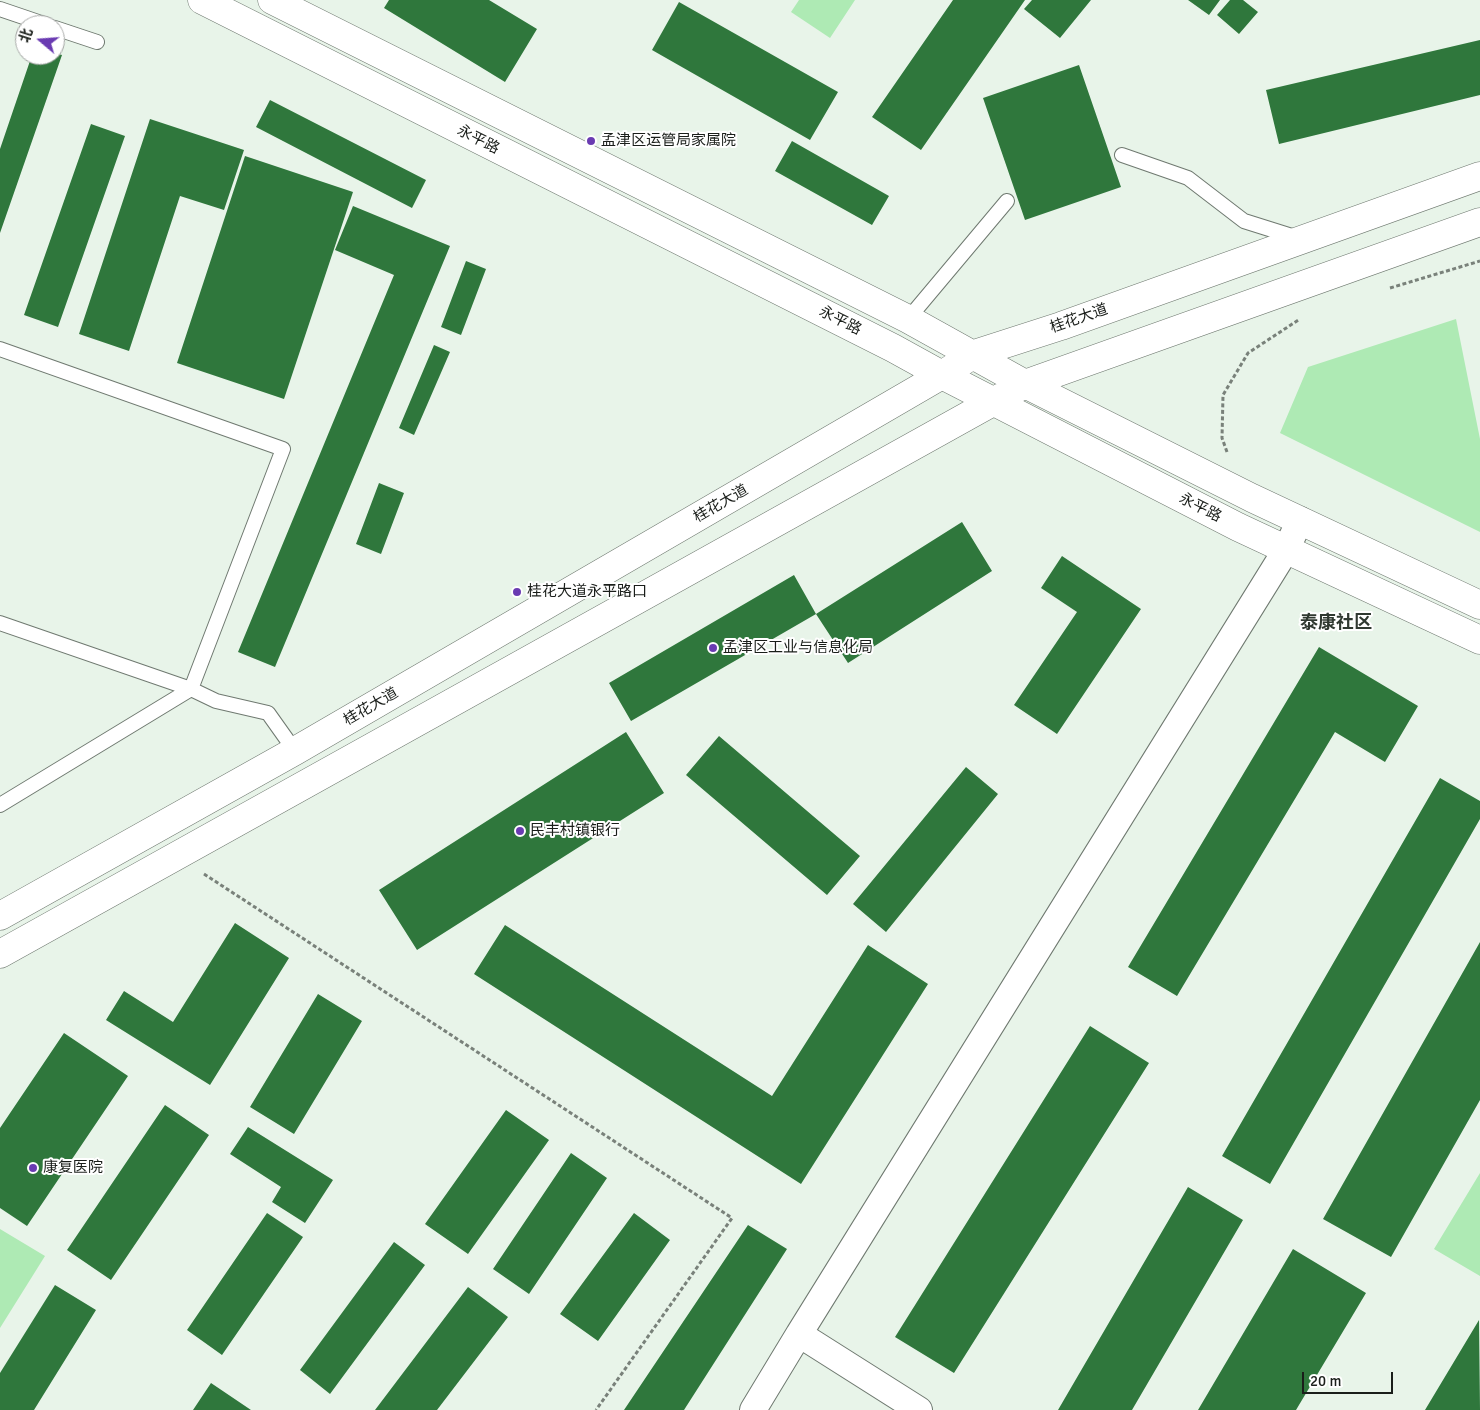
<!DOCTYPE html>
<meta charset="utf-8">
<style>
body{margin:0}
#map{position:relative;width:1480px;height:1410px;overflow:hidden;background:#e8f4e9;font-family:Signika,"Noto Sans SC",sans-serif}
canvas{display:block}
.north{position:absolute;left:15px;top:15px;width:50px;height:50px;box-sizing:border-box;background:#fff;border:1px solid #a3a5a3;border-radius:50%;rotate:288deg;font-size:14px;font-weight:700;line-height:20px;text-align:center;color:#1a1e1a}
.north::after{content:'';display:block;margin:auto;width:18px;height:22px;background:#6a3bb2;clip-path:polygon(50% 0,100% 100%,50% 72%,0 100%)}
.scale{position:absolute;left:1302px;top:1372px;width:91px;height:22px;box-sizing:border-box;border:2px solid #1a1e1a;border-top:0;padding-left:6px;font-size:15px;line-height:18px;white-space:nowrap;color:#1a1e1a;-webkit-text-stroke:4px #fff;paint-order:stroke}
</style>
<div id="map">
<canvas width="1480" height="1410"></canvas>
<div class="north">北</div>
<div class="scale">20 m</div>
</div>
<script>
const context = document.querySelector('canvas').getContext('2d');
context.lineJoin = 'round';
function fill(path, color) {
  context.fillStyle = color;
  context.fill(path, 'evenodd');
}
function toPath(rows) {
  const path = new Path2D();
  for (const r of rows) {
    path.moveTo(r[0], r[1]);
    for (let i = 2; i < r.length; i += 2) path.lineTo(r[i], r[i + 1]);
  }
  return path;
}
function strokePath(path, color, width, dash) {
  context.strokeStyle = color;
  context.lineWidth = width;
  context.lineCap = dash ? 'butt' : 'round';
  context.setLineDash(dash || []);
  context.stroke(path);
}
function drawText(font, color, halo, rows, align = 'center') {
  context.font = font + ' Signika,"Noto Sans SC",sans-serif';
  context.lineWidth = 4;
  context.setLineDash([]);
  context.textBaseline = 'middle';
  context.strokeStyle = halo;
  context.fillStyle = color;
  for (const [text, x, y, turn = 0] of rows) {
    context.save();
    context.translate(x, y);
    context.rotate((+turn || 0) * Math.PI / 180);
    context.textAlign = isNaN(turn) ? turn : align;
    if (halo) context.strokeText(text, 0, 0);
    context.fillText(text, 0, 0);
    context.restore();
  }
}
fill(toPath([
 [799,0,855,0,830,38,791,12],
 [1456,319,1480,439,1480,532,1280,433,1308,367],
 [1480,1173,1480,1276,1434,1249],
 [0,1229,45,1256,0,1328]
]), '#aeeab4');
fill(toPath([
 [389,0,489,0,537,29,505,82,384,8],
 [953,0,1025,0,921,150,872,117],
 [1032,0,1091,0,1060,38,1024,9],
 [1188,0,1220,0,1209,15],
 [1230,0,1243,0,1258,12,1239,34,1217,15],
 [679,2,838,92,810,140,652,50],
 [1480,40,1480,95,1279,144,1266,90],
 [55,53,62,55,0,233,0,149,32,55,55,55],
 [1079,65,1121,187,1025,220,983,98],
 [270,100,426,180,412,208,256,127],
 [150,119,244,150,224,210,180,196,129,351,79,334],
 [91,124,125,136,58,327,24,315],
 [792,141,889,196,872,225,775,171],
 [245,156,353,192,284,399,177,363],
 [353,206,450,246,275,667,238,652,394,275,335,250],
 [466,261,486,269,461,335,441,327],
 [434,345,450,352,414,435,399,428],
 [379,483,404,493,381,554,356,544],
 [962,522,992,571,848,663,816,614,631,721,609,683,794,575,816,614],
 [1062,556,1141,609,1057,734,1014,705,1077,612,1041,588],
 [1319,647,1418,706,1385,762,1335,732,1177,996,1128,967],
 [626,732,664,793,417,950,379,890],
 [719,736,860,856,827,895,686,775],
 [966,767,998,794,886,932,853,904],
 [1440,778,1480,801,1480,819,1270,1184,1222,1156],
 [235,923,289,958,210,1085,106,1020,124,991,173,1022],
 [505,925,772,1096,868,945,928,984,801,1184,474,974],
 [1480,942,1480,1100,1391,1257,1323,1219],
 [318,994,362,1021,294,1134,250,1107],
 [1090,1026,1149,1063,954,1373,895,1337],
 [64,1033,128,1076,27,1226,0,1208,0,1128],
 [165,1105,209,1135,111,1280,67,1250],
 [506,1110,549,1140,468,1254,425,1224],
 [248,1127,333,1180,305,1223,272,1202,281,1187,230,1154],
 [571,1153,607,1178,529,1294,493,1269],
 [1188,1187,1243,1220,1132,1410,1058,1410],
 [267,1213,303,1237,222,1355,187,1330],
 [634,1213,670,1240,598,1341,560,1314],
 [748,1225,787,1249,684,1410,624,1410],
 [394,1242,425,1265,330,1394,300,1370],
 [1293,1249,1366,1293,1296,1410,1198,1410],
 [55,1285,96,1310,34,1410,0,1410,0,1373],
 [468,1287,508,1317,437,1410,375,1410],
 [1479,1320,1480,1410,1425,1410],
 [211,1383,251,1410,193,1410]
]), '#2f773c');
const service = toPath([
 [0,9,47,25],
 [55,28,97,42],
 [1122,155,1188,178,1244,221,1298,238],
 [908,319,1007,201],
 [0,349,283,449,191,689,0,805],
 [0,623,191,689,216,701,268,713,295,751]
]);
const minor = toPath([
 [753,1410,799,1334],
 [919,1410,799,1334,1286,550,1300,520]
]);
const secondary = toPath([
 [202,0,893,348,942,375,1238,527,1480,640],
 [272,0,908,319,1025,384,1252,498,1480,605],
 [0,916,295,751,942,375,974,354,1061,326,1480,176],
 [0,954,1025,384,1480,222]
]);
strokePath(service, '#6f7970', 16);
strokePath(minor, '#6f7970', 28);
strokePath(secondary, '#6f7970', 29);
strokePath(toPath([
 [1390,288,1480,261],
 [1227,452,1222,438,1223,395,1248,353,1300,319],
 [204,874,732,1218,596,1410]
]), '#79817a', 3, [4, 2.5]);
strokePath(service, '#fff', 14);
strokePath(minor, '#fff', 26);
strokePath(secondary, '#fff', 28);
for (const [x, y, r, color] of [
 [591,141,5,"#6a3bb2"],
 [517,592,5,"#6a3bb2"],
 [713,648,5,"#6a3bb2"],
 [520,831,5,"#6a3bb2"],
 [33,1168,5,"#6a3bb2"]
]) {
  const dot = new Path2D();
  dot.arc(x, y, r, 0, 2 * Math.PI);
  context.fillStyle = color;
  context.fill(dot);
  strokePath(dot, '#fff', 2);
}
drawText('15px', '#1a1e1a', '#fff', [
 ["永平路",478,140,27],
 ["桂花大道",1079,319,-19],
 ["永平路",840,321,27],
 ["桂花大道",721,504,-30],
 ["永平路",1200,508,27],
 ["桂花大道",371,707,-30]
]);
drawText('15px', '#1a1e1a', '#fff', [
 ["孟津区运管局家属院",601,141],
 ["桂花大道永平路口",527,592],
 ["孟津区工业与信息化局",723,648],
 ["民丰村镇银行",530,831],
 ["康复医院",43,1168]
], 'left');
drawText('bold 18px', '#303931', '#fff', [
 ["泰康社区",1336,623]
]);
</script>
